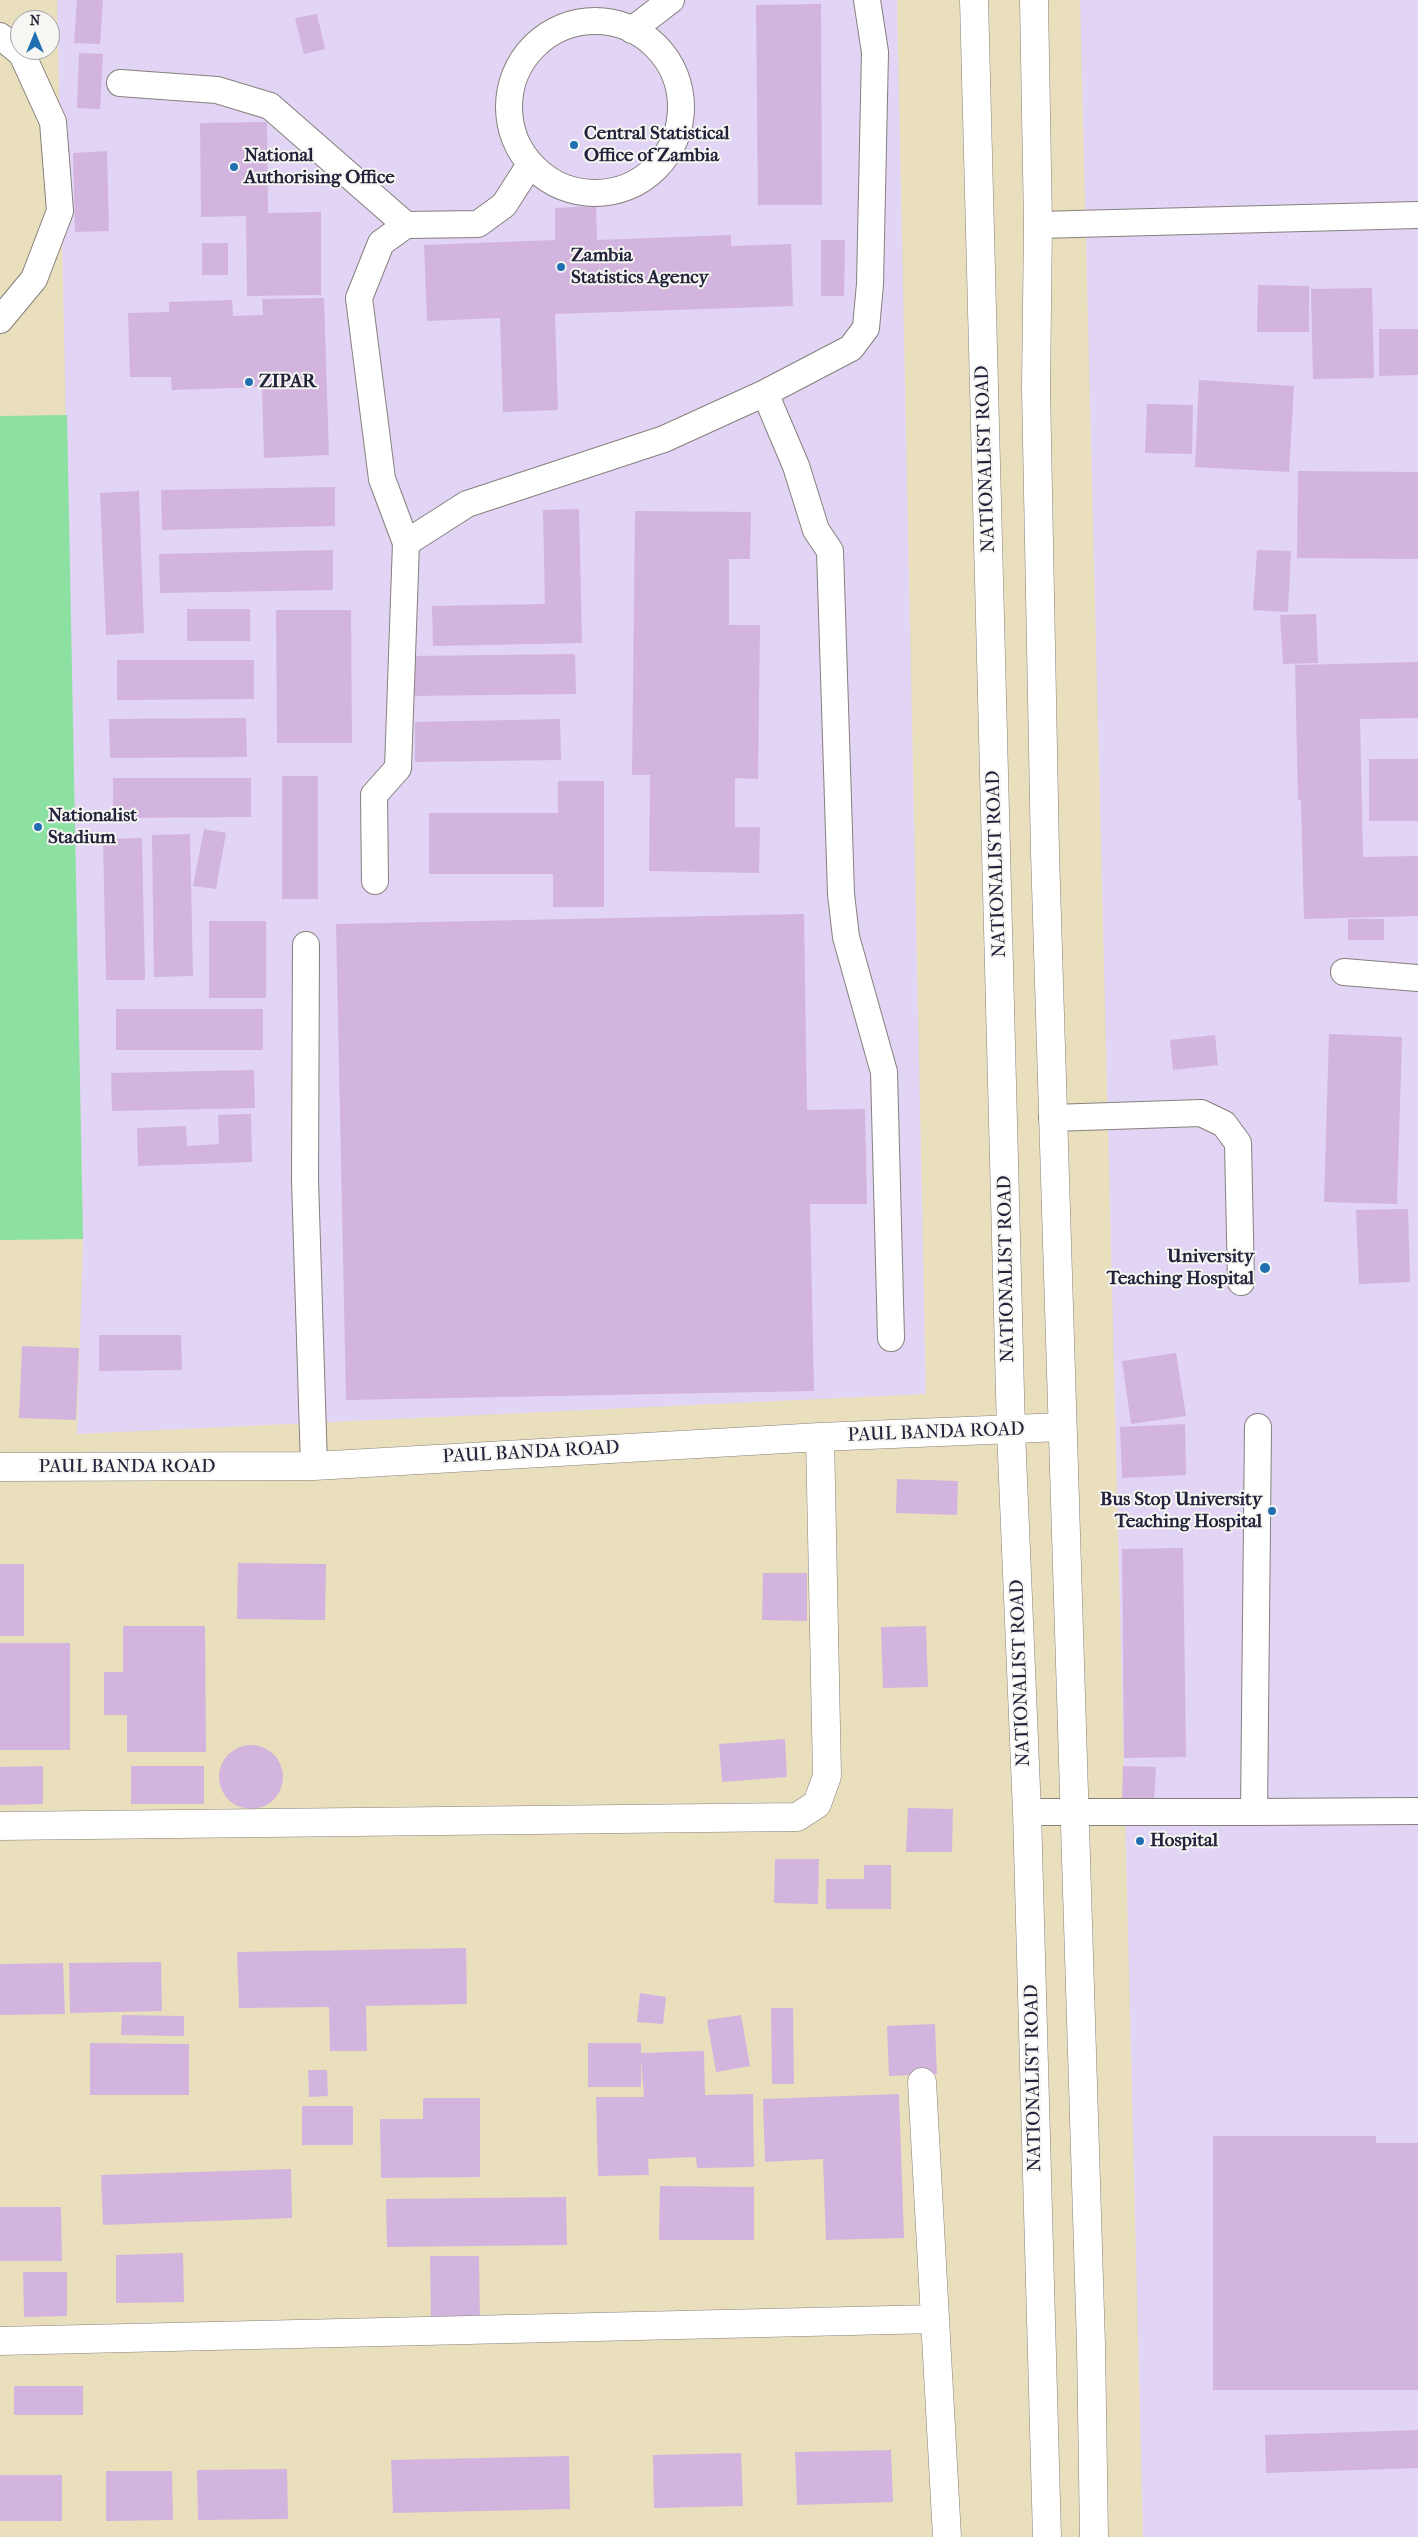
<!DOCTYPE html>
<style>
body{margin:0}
#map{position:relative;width:1418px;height:2537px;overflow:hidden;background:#e9dfbc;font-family:"IM FELL French Canon",serif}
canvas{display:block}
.north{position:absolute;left:10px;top:10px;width:50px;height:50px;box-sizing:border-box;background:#f6f6f2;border:1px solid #a1a1a9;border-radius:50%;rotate:0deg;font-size:14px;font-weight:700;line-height:20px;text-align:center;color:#22223b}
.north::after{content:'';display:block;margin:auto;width:18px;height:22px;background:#1f6fb2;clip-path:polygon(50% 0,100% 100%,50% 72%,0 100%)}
</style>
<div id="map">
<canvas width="1418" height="2537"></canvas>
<div class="north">N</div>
</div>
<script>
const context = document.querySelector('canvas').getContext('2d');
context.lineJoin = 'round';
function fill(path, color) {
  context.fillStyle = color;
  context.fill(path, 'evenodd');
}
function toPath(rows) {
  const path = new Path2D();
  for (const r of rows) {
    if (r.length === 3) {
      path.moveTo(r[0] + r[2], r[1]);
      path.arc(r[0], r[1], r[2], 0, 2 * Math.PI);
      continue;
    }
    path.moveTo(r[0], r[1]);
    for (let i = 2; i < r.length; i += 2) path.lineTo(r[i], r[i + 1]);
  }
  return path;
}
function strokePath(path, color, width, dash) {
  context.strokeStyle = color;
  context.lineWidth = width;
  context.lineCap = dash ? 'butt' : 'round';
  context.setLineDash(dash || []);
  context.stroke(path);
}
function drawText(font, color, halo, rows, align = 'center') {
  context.font = font + ' "IM FELL French Canon",serif';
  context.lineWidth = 4;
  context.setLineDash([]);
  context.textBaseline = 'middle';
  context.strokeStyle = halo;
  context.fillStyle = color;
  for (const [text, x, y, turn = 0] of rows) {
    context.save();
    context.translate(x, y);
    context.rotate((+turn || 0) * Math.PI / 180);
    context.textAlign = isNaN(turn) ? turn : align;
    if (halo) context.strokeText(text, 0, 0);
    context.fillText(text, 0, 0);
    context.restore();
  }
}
fill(toPath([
 [57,0,897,0,926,1394,77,1434,83,1239],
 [1080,0,1418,0,1418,2537,1143,2537]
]), '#e1d4f4');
fill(toPath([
 [67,415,83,1239,0,1240,0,416]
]), '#8be0a2');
fill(toPath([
 [77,0,103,0,100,44,74,43],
 [821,4,822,205,758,205,756,5],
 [317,14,325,49,304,54,295,18],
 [79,53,103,54,100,109,77,108],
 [267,122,268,213,321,212,321,295,247,296,246,216,201,217,200,123],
 [107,151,109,231,75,232,73,153],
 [596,206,597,240,731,235,731,246,791,244,793,306,555,314,558,410,503,412,500,318,427,321,424,245,555,240,555,208],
 [821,240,845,240,844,296,821,296],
 [202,243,228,243,228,275,202,275],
 [1258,285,1309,286,1309,332,1257,332],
 [1372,288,1374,378,1313,379,1311,289],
 [324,298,329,455,264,458,262,387,172,390,171,377,130,377,128,313,169,312,169,302,232,300,233,316,263,315,262,299],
 [1379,329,1418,329,1418,375,1379,376],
 [1199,380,1294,386,1289,472,1195,467],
 [1147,404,1193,405,1192,454,1145,453],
 [1298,471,1418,472,1418,559,1297,558],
 [335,487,335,526,162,530,161,490],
 [139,491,144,633,106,635,100,493],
 [579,509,582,643,433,646,432,606,545,604,543,510],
 [635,511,751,512,750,559,729,559,729,625,760,625,758,779,735,778,735,827,760,827,759,873,649,871,650,775,632,775],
 [333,550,333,590,160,593,159,554],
 [1257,550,1291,551,1288,612,1253,610],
 [187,609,250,609,250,641,187,641],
 [276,610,351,610,352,743,277,743],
 [1316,614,1318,663,1283,664,1280,615],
 [575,654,576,694,412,696,411,656],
 [117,660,254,660,254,699,117,700],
 [1418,662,1418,718,1360,719,1363,857,1418,856,1418,916,1304,919,1301,800,1298,800,1295,665],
 [246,718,247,757,110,758,109,719],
 [560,719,561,760,415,762,415,722],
 [1369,759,1418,759,1418,821,1369,821],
 [282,776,318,776,318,899,282,899],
 [113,778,251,778,251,817,113,818],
 [558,781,604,781,604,907,553,907,553,874,429,874,429,813,558,813],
 [204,829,226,833,216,889,193,886],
 [190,834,193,976,154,977,152,835],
 [142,838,145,980,106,980,103,839],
 [804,914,807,1110,865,1109,867,1204,810,1204,814,1391,346,1400,336,924],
 [1348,919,1384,919,1384,940,1348,940],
 [209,921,266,921,266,998,209,998],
 [116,1009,263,1009,263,1050,116,1050],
 [1329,1034,1402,1037,1397,1204,1324,1202],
 [1215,1035,1218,1065,1173,1070,1170,1040],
 [254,1070,255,1108,112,1111,111,1073],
 [251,1114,252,1162,138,1166,137,1128,186,1126,187,1146,219,1144,218,1115],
 [1408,1209,1410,1282,1359,1284,1356,1210],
 [99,1335,181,1335,182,1370,99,1371],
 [22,1346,79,1348,76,1420,19,1418],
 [1176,1353,1186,1416,1131,1424,1122,1361],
 [1185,1424,1186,1475,1122,1478,1120,1427],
 [897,1479,958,1481,957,1515,896,1513],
 [1183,1548,1186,1757,1124,1758,1122,1549],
 [238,1563,326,1564,325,1620,237,1619],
 [0,1564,24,1564,24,1636,0,1636],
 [763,1573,807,1573,807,1621,762,1620],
 [123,1626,205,1626,206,1752,127,1752,127,1715,104,1715,104,1672,123,1672],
 [926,1626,928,1687,883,1688,881,1627],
 [0,1643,70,1643,70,1750,0,1750],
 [785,1739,787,1777,722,1782,719,1744],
 [251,1777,32],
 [43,1766,43,1804,0,1805,0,1767],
 [131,1766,204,1766,204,1804,131,1804],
 [1123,1766,1156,1767,1154,1800,1122,1799],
 [908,1808,953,1809,952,1852,906,1852],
 [775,1859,819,1859,818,1904,774,1903],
 [864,1865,891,1865,891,1909,826,1909,826,1879,864,1879],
 [466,1948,467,2004,366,2006,367,2051,330,2051,329,2007,239,2008,237,1952],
 [161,1962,162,2011,70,2013,69,1963],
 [63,1963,65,2014,0,2015,0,1964],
 [640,1993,666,1997,663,2024,637,2022],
 [771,2008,793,2008,794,2084,772,2084],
 [122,2015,184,2016,184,2036,121,2035],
 [741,2015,750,2066,716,2072,707,2020],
 [935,2024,937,2074,889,2076,887,2026],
 [90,2043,189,2044,189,2095,90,2095],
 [588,2043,641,2043,641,2053,704,2051,705,2095,753,2094,754,2167,697,2168,696,2157,648,2159,649,2175,598,2176,596,2097,644,2097,641,2059,641,2087,588,2087],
 [308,2070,327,2070,328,2096,309,2097],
 [899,2094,904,2238,826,2240,823,2159,765,2162,763,2099],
 [423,2098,480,2098,480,2177,381,2178,380,2119,423,2119],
 [302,2106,353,2106,353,2145,302,2145],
 [1213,2136,1376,2136,1376,2143,1418,2143,1418,2390,1213,2390],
 [291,2169,292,2218,103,2225,101,2175],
 [660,2186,754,2187,754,2240,659,2240],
 [566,2197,567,2245,387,2247,386,2199],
 [0,2207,61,2207,62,2261,0,2261],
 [183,2253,184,2302,116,2303,116,2255],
 [430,2256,479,2256,480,2323,431,2324],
 [23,2272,67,2272,67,2316,24,2317],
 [14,2386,83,2386,83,2415,14,2415],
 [1418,2430,1418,2468,1266,2473,1265,2435],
 [891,2450,893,2502,797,2505,795,2452],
 [741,2453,743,2506,654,2508,653,2455],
 [569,2456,570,2509,393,2513,391,2460],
 [287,2469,288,2519,198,2520,197,2470],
 [106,2471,172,2471,173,2520,106,2521],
 [0,2475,62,2475,62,2521,0,2521]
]), '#d3b4de');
const service = toPath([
 [595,107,86],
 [632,30,671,0],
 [0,36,22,54,53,122,60,211,34,279,0,320],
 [120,83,217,90,270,106,406,225],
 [1038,225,1418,215],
 [765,393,796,466,816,530,830,551,841,894,846,937,884,1072,891,1338],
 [406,543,467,504,664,439,765,393,851,348,866,328,870,284,875,52,867,0],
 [375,881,374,795,398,768,406,543,382,479,359,298,381,243,406,225,478,224,504,205,529,166],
 [306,945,305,1180,314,1466],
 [1344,972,1418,978],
 [1052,1118,1201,1113,1224,1124,1238,1143,1241,1282],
 [1027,1812,1254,1812,1258,1427],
 [1254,1812,1418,1811]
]);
const minor = toPath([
 [0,1467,314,1466,820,1437,1062,1427],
 [0,1826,797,1817,817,1804,827,1776,820,1437],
 [922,2082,947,2537],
 [0,2341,935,2319]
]);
const secondary = toPath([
 [974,0,1011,1431,1027,1812,1047,2537],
 [1034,0,1038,225,1036,388,1045,853,1091,2344,1094,2537]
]);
strokePath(service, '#86807c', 28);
strokePath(minor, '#86807c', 29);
strokePath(secondary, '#86807c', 29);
strokePath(service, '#fff', 26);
strokePath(minor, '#fff', 28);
strokePath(secondary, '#fff', 28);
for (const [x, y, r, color] of [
 [574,145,5,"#1f6fb2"],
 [234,167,5,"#1f6fb2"],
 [561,267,5,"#1f6fb2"],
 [249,382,5,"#1f6fb2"],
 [38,827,5,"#1f6fb2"],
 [1265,1268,6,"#1f6fb2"],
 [1272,1511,5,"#1f6fb2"],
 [1140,1841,5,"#1f6fb2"]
]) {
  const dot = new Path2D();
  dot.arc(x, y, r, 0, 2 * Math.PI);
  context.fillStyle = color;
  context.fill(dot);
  strokePath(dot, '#f6f6f2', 2);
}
drawText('bold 19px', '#22223b', '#f6f6f2', [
 ["Central Statistical",584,134],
 ["Office of Zambia",584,156],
 ["National",244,156],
 ["Authorising Office",244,178],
 ["Zambia",571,256],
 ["Statistics Agency",571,278],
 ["ZIPAR",259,382],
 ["Nationalist",48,816],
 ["Stadium",48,838],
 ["University",1254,1257,"right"],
 ["Teaching Hospital",1254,1279,"right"],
 ["Bus Stop University",1262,1500,"right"],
 ["Teaching Hospital",1262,1522,"right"],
 ["Hospital",1150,1841]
], 'left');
drawText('19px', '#22223b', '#f6f6f2', [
 ["NATIONALIST ROAD",986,459,-92],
 ["NATIONALIST ROAD",997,864,-92],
 ["NATIONALIST ROAD",1007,1269,-91],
 ["PAUL BANDA ROAD",936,1433,-2],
 ["PAUL BANDA ROAD",531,1453,-3],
 ["PAUL BANDA ROAD",127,1467],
 ["NATIONALIST ROAD",1021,1673,-92],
 ["NATIONALIST ROAD",1034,2078,-91]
]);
</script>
